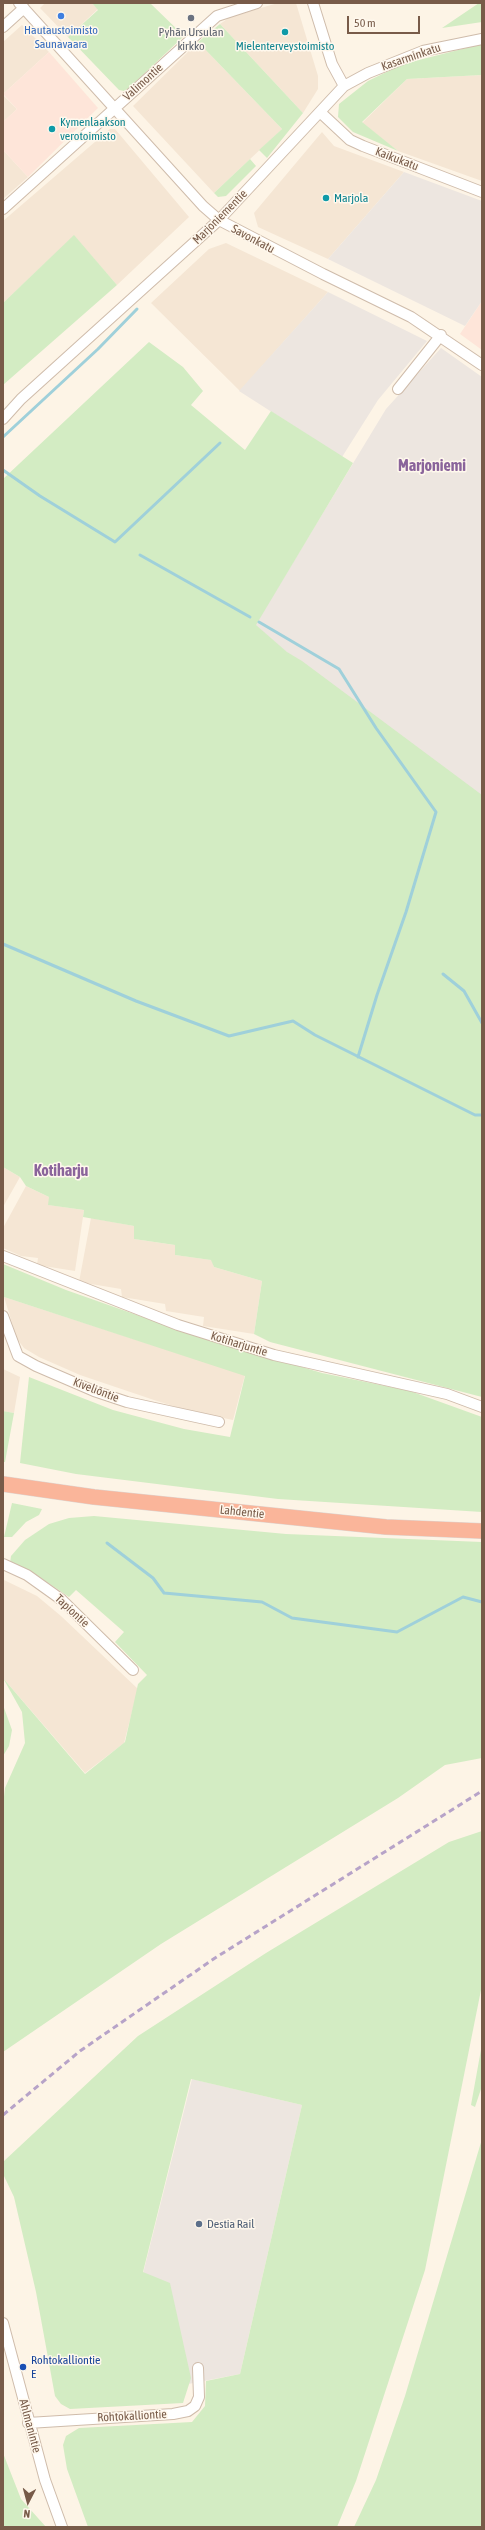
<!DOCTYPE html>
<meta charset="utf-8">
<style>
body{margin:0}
#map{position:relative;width:485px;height:2530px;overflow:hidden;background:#fdf4e6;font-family:"Asap Condensed",sans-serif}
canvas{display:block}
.frame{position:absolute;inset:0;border:4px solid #785b49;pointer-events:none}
.north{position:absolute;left:8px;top:2482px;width:40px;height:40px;-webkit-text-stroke:3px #fff8ed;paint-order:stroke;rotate:186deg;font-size:11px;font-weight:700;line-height:16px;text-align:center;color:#785b49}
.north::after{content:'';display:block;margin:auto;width:14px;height:18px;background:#785b49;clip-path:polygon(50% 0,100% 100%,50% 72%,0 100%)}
.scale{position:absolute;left:347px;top:16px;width:73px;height:18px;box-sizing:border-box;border:2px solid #785b49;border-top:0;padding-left:5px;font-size:12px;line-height:14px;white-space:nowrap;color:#785b49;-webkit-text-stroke:3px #fff8ed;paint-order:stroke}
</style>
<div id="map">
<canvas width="485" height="2530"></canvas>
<div class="frame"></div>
<div class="north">N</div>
<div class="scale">50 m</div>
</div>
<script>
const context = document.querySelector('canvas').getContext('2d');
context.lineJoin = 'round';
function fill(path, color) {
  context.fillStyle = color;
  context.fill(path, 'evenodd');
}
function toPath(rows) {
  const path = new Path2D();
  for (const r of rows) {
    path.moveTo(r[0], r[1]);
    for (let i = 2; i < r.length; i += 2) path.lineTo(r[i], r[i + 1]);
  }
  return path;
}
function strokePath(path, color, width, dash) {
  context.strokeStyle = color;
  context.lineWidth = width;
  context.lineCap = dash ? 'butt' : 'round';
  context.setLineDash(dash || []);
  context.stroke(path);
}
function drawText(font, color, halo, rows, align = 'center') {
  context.font = font + ' "Asap Condensed",sans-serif';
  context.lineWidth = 3;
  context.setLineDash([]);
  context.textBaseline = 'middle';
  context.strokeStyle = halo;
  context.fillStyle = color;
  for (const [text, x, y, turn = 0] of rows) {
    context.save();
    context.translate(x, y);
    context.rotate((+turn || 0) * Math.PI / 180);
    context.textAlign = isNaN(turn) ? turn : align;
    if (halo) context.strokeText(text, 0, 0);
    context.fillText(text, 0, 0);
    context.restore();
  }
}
fill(toPath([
 [45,3,92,3,98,9,68,37,40,8],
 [278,3,296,3,318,76,318,89,303,113,220,24,230,17],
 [22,25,49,52,3,94,3,42],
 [198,42,282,129,214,193,133,106],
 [482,75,482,181,398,151,362,123,407,79],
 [3,95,17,109,3,122],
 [110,129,115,129,189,217,117,285,74,236,3,303,3,221],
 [322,132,334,146,404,172,328,259,258,227,254,213],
 [3,150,28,177,3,199],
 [226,243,328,292,240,391,151,303,209,249],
 [3,1167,20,1177,3,1207],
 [26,1186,49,1197,49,1205,84,1210,75,1271,37,1265,38,1258,21,1256,3,1248,3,1228],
 [91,1218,134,1226,134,1239,175,1245,175,1255,212,1260,214,1267,262,1281,254,1334,203,1326,204,1317,166,1311,165,1304,122,1297,121,1289,79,1282],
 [4,1297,245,1375,233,1420,189,1411,154,1400,80,1375,39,1357,24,1348,17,1339],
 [3,1369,20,1377,14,1413,3,1411],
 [4,1580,37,1596,61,1616,138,1689,124,1743,85,1773,3,1678]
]), '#f5e6d4');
fill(toPath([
 [49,52,98,108,28,177,3,150,3,122,17,109,3,94],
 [482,301,482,350,460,334]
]), '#fee5d9');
fill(toPath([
 [404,172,482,201,482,301,465,326,328,259],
 [328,292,427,341,378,400,342,457,239,391],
 [441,348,482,377,482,801,428,775,255,625,386,409],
 [192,2079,302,2105,240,2374,178,2386,128,2333]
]), '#ede6e0');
fill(toPath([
 [92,3,150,3,184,36,129,88,124,91,119,90,68,37,98,10],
 [479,3,482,3,482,22,442,28],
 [220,24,303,113,267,158,259,150,282,129,198,42],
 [482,44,482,75,407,79,362,122,398,151,353,132,338,117,339,104,368,81,403,64],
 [250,159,256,166,226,196,218,197,214,193],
 [74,235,117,285,3,385,3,303],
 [149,342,183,367,203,391,191,405,245,450,271,411,353,463,256,625,287,652,302,661,482,795,482,1397,270,1342,254,1334,262,1281,214,1267,211,1260,175,1255,175,1245,134,1239,134,1226,83,1217,84,1210,48,1205,49,1197,26,1186,20,1177,3,1167,3,479],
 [3,1264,66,1290,188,1333,322,1373,410,1391,482,1417,482,1512,278,1499,76,1474,20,1463,29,1377,113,1410,184,1429,230,1437,245,1376,4,1297],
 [3,1411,14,1413,5,1462,3,1462],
 [12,1503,42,1509,39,1515,26,1522,12,1537,4,1537],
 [94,1516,286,1534,482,1542,482,1758,445,1765,398,1798,161,1944,3,2052,3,1805,5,1788,25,1743,22,1712,3,1678,85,1774,125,1742,138,1684,147,1675,115,1642,124,1632,76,1590,69,1597,38,1576,10,1563,11,1556,25,1540,49,1524,69,1518],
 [3,1705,12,1730,9,1746,3,1756],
 [482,1831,482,1985,425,2270,356,2481,337,2527,88,2527,67,2469,63,2445,66,2436,79,2428,192,2422,205,2406,206,2381,240,2374,302,2105,191,2079,143,2272,170,2283,191,2378,183,2403,70,2409,61,2404,55,2396,36,2292,14,2197,4,2176,4,2161,138,2036,266,1953,449,1842],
 [482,2044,482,2086,475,2107,471,2105],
 [482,2139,482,2527,354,2527,376,2480,405,2396],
 [3,2453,21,2499,46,2527,3,2527]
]), '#d3ecc3');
strokePath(toPath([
 [3,437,98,349,137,309],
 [3,470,40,496,115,542,220,443],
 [140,555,250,617],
 [259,622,339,669,376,728,436,812,406,912,377,995,358,1057],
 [3,944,136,1001,229,1036,293,1021,315,1035,475,1115,482,1115],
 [443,974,464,991,482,1023],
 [107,1543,153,1578,164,1593,262,1602,292,1618,397,1632,463,1597,482,1602]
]), '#9fd0da', 3);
const minor = toPath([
 [19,3,203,206,219,220,323,274,411,317,482,365],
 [313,3,332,64,344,86],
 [3,27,24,8],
 [320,112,350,140,363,146,482,192],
 [3,209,217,16,257,3],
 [398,389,441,335],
 [3,419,21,399,219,220,344,86,368,73,423,51,482,39],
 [3,1256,178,1325,274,1355,447,1394,482,1407],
 [3,1316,18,1356,36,1366,94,1391,127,1402,219,1422],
 [3,1564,27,1575,62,1600,133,1670],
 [3,2323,45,2480,62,2527],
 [28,2423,173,2414,188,2411,195,2406,199,2397,198,2368]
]);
const highway = toPath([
 [3,1484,94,1497,386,1527,482,1531]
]);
strokePath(minor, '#cfbcab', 12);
strokePath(highway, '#dcd4d0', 16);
strokePath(minor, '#fff', 10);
strokePath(highway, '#fab59a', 15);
strokePath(toPath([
 [3,2115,80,2051,215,1958,482,1791]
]), '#b7a3c8', 3, [6, 4]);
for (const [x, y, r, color] of [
 [61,16,4,"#3f7fe0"],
 [191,18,4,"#6b7280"],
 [285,32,4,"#0f9aa8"],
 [52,129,4,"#0f9aa8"],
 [326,198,4,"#0f9aa8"],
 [199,2224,4,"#5c6f8a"],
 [23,2367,4,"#1a4fb4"]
]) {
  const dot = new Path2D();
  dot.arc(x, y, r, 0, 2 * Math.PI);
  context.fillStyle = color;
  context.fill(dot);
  strokePath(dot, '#fff8ed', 1.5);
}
drawText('12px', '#366cbe', '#fff8ed', [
 ["Hautaustoimisto",61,30],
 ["Saunavaara",61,44]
]);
drawText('12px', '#5b616d', '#fff8ed', [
 ["Pyhän Ursulan",191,32],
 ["kirkko",191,46]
]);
drawText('12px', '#0d838f', '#fff8ed', [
 ["Mielenterveystoimisto",285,46,"center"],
 ["Kymenlaakson",60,122],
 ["verotoimisto",60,136],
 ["Marjola",334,198]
], 'left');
drawText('12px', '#785b49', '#fff8ed', [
 ["Kasarminkatu",411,57,-19],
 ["Valimontie",143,82,-42],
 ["Kaikukatu",397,159,21],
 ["Marjoniementie",220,217,-45],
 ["Savonkatu",253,239,28],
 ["Kotiharjuntie",239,1344,17],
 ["Kiveliöntie",96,1390,21],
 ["Lahdentie",242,1512,6],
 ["Tapiontie",72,1611,43],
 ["Rohtokalliontie",132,2416,-3],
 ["Ahlmanintie",30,2426,75]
]);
drawText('12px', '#4e5e75', '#fff8ed', [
 ["Destia Rail",207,2224]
], 'left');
drawText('12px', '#164399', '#fff8ed', [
 ["Rohtokalliontie",31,2360],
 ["E",31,2374]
], 'left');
drawText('bold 16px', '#8a649b', '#fff8ed', [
 ["Marjoniemi",432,466],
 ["Kotiharju",61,1171]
]);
</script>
